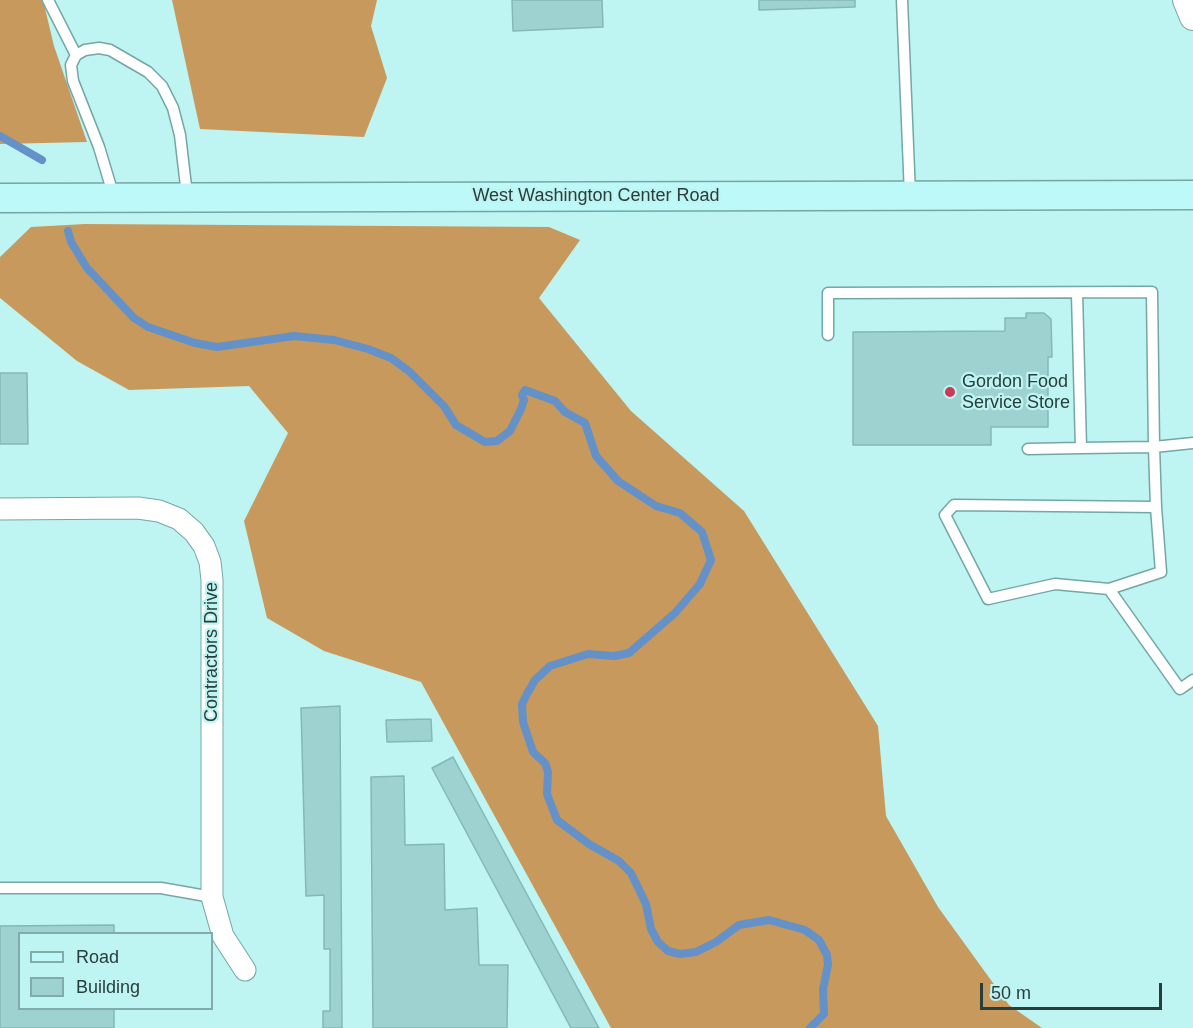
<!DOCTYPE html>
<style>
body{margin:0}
#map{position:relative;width:1193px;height:1028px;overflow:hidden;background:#bef4f2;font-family:Arial,sans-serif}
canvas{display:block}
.legend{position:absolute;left:18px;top:932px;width:195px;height:78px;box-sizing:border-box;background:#bef4f2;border:2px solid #82abaa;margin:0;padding:8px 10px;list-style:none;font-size:18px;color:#283e3d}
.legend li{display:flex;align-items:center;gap:12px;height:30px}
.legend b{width:30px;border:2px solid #82abaa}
.scale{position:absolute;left:980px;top:983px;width:182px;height:27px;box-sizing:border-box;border:3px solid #283e3d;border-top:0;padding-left:8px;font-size:18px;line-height:21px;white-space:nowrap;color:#283e3d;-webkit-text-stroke:4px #bef4f2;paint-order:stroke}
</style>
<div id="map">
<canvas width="1193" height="1028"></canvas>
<ul class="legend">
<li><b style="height:8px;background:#bcf9f8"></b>Road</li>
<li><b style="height:16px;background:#9dd2d0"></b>Building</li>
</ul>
<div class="scale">50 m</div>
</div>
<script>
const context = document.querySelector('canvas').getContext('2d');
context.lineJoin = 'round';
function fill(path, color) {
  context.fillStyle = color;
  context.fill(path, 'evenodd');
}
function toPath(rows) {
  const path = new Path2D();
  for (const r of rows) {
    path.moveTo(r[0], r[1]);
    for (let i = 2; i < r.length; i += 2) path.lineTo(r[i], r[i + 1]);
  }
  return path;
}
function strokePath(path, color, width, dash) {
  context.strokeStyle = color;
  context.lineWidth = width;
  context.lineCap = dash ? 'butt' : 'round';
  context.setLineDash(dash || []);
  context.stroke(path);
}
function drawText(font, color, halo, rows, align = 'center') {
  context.font = font + ' Arial,sans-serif';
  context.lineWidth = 4.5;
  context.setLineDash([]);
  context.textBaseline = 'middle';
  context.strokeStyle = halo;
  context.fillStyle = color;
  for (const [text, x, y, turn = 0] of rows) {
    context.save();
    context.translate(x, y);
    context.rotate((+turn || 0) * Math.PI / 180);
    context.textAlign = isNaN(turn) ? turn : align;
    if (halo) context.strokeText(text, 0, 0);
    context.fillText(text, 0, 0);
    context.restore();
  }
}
fill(toPath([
 [0,0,43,0,54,46,87,142,0,144],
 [172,0,377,0,371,26,387,78,364,137,200,129],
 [85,224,549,227,580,240,539,298,631,411,744,511,878,726,886,816,938,907,1009,1005,1042,1028,611,1028,421,682,324,651,267,618,244,521,288,433,249,386,129,390,77,361,0,298,0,257,31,227]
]), '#c7995d');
strokePath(toPath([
 [0,136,42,160],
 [68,231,71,242,87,268,134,318,148,327,195,343,217,347,294,336,334,340,368,349,391,358,410,372,444,406,456,425,485,442,497,441,510,431,521,409,524,400,522,395,525,390,555,401,565,412,585,423,596,456,618,481,656,506,680,513,702,532,711,560,700,584,675,613,629,653,614,656,588,654,550,666,535,680,527,694,522,704,523,722,533,752,545,763,548,772,547,794,557,820,589,844,619,861,631,873,646,904,651,929,658,942,668,951,680,954,696,952,716,942,739,925,769,920,805,930,819,940,827,955,828,965,823,989,824,1014,810,1028]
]), '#6491c7', 8);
const building = toPath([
 [512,0,602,0,603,27,513,31,512,0],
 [759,0,855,0,855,7,759,10,759,0],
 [1026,313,1044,313,1051,319,1052,357,1048,357,1048,427,991,427,991,445,853,445,853,332,1005,331,1005,318,1026,318,1026,313],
 [0,373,27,373,28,444,0,444,0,373],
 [340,706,342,1028,323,1028,323,1011,330,1011,330,949,324,949,324,895,306,896,301,708,340,706],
 [431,719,432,741,387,742,386,720,431,719],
 [453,757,599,1028,571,1028,432,768,453,757],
 [404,776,405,845,444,844,445,910,477,908,479,965,508,965,507,1028,373,1028,371,777,404,776],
 [114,925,114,934,20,934,20,1008,114,1008,114,1028,0,1028,0,926,114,925]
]);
fill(building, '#9dd2d0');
strokePath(building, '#83b8b6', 1.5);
const service = toPath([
 [48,0,76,55],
 [902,0,910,195],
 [114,197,99,147,73,81,71,65,76,55,85,50,99,48,110,50,148,72,162,86,173,108,180,135,187,195],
 [1077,293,1081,448,1154,447,1156,507,954,505,945,515,988,599,1055,584,1109,589,1161,572,1156,507],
 [828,335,828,293,1152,292,1154,447,1193,443],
 [1028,449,1081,448],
 [1109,589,1180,689,1193,680],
 [0,888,161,888,212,897]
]);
const minor = toPath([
 [0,509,138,508,159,511,179,519,194,532,204,546,210,562,212,580,212,897,223,936,245,970]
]);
const tertiary = toPath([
 [1186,0,1193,17]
]);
const secondary = toPath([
 [0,198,1193,195]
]);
strokePath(service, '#73a7a5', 13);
strokePath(minor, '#73a7a5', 23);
strokePath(tertiary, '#73a7a5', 28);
strokePath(secondary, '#73a7a5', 31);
strokePath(service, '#fff', 10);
strokePath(minor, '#fff', 21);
strokePath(tertiary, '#fff', 26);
strokePath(secondary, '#bcf9f8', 28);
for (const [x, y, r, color] of [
 [950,392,6,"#ca3a58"]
]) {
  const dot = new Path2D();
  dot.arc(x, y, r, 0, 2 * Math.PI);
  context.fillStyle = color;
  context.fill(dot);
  strokePath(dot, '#bef4f2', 2);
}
drawText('18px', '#283e3d', '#bef4f2', [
 ["West Washington Center Road",596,196],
 ["Contractors Drive",212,652,-90]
]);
drawText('18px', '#283e3d', '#bef4f2', [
 ["Gordon Food",962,382],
 ["Service Store",962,403]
], 'left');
</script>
